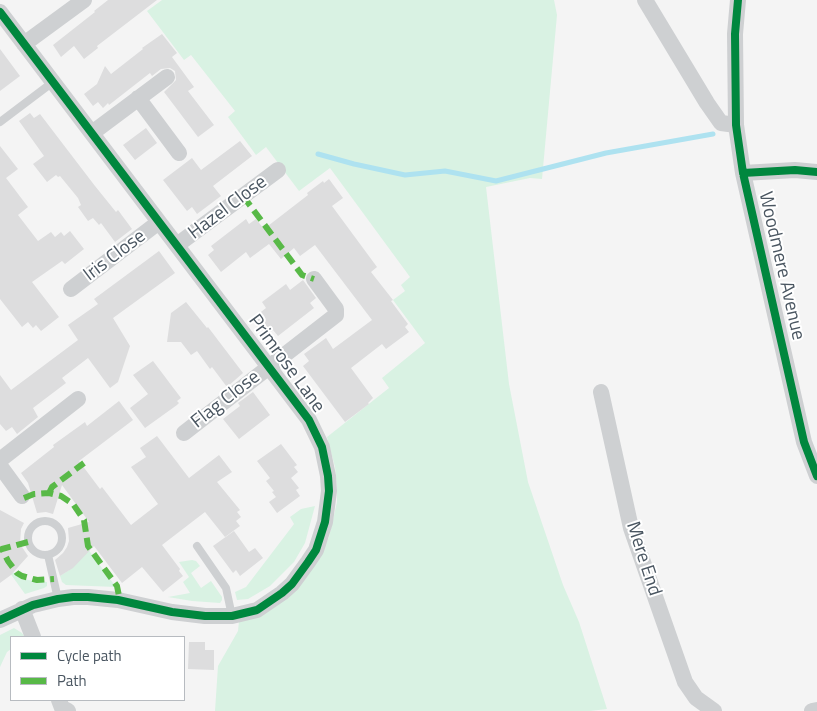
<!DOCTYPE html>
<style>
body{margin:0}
#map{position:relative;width:817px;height:711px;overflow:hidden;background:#f4f4f4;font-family:"Titillium Web",sans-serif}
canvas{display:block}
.legend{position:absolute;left:10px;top:636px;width:175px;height:65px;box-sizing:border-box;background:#fff;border:1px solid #b7bbc0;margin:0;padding:6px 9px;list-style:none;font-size:15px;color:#4a5661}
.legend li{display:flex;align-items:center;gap:10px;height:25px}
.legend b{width:25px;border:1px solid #b7bbc0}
</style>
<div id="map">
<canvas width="817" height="711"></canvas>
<ul class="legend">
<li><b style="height:6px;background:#00873e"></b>Cycle path</li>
<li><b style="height:6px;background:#58b947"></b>Path</li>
</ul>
</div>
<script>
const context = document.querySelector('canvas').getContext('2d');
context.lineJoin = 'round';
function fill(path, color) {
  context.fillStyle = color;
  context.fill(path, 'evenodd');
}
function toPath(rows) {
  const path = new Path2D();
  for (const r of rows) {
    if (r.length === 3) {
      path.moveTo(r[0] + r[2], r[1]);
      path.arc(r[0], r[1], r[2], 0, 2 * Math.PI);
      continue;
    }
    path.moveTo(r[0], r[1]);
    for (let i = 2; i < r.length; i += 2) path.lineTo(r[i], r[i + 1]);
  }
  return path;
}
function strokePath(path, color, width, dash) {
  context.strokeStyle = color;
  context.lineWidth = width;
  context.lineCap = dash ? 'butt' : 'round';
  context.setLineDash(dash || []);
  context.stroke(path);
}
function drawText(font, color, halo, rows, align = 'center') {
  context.font = font + ' "Titillium Web",sans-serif';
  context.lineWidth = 4;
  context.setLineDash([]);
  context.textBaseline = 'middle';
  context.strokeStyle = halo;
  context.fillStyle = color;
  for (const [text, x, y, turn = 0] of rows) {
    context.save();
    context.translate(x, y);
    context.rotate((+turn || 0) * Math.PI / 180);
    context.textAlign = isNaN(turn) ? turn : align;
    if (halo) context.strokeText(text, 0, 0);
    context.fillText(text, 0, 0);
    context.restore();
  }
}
fill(toPath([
 [162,0,554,0,557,15,542,179,530,178,486,187,509,384,528,482,563,585,579,622,607,709,590,711,215,711,218,666,238,631,239,621,321,554,329,537,337,502,337,489,335,467,327,437,389,388,382,378,425,343,393,300,405,291,401,285,410,277,330,168,299,191,266,147,256,155,228,117,235,111,191,55,184,60,147,11],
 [315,506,305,543,294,562,270,586,248,599,237,600,235,592,246,587,294,524,290,517,301,509],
 [85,545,116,587,66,585,62,582,60,576,69,570],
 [192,560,196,561,200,566,191,573,201,588,211,581,222,597,222,600,220,603,192,601,168,597,190,593,183,582,189,577,179,562],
 [7,569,28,580,47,582,47,586,44,588,25,594],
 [14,628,22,633,25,637,11,637,11,649,7,652,0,667,0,635]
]), '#d9f2e3');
strokePath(toPath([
 [318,154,354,164,405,175,445,171,496,181,606,153,713,134]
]), '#aee2f0', 5);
fill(toPath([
 [108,0,157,0,97,46,98,48,84,59,74,46,61,57,53,45,95,12,94,11],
 [162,34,177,53,172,57,194,87,188,91,214,125,198,137,164,92,176,80,175,71,170,68,161,69,152,76,150,73,109,105,108,103,103,108,98,102,93,106,84,94,97,84,105,66,111,74,143,49,142,48],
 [0,49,20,76,0,91],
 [30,113,34,118,40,114,95,186,116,212,118,210,132,229,115,242,101,223,99,225,93,218,88,221,78,207,81,205,78,198,60,176,58,177,56,175,47,182,33,164,44,156,19,121],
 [146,128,157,143,135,160,123,145],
 [240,141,252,156,213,186,221,196,197,214,192,207,187,211,163,180,192,158,201,170],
 [0,146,18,169,6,178,28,207,18,215,38,241,51,232,55,237,61,232,64,236,70,231,84,249,65,264,62,261,32,282,59,317,41,331,36,325,33,328,28,322,22,327,0,299],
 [329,179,343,198,332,206,377,267,371,272,393,300,391,301,408,324,405,327,409,332,386,349,382,344,351,368,373,398,368,403,369,404,345,422,303,366,309,361,304,354,326,338,333,349,372,320,315,245,300,256,294,248,281,259,269,244,250,258,246,252,221,272,208,255,214,250,211,246,246,219,249,224,256,219,264,229,308,195,307,193,323,181,324,183],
 [159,251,175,273,113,318,130,346,118,382,110,388,88,358,62,378,66,383,33,408,38,417,17,434,12,427,6,431,0,424,0,375,11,390,78,340,68,325,98,304,94,299],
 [303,280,316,298,310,303,314,308,278,336,273,330,267,335,253,318,266,308,262,302,286,284,290,290],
 [186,302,207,328,208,327,243,373,227,387,212,367,210,369,197,351,191,355,181,342,167,342,171,313],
 [153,361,181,398,177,401,179,403,177,405,145,428,130,408,148,394,133,375],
 [253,392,270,415,239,439,223,419,240,406,238,403],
 [119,401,133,420,79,461,100,489,102,487,131,525,158,504,131,467,146,457,140,448,157,436,189,478,219,455,232,472,217,482,240,510,237,512,241,517,236,521,240,526,225,537,205,512,162,545,180,569,179,571,183,576,163,592,142,567,122,583,94,546,73,568,60,576,55,560,63,553,67,547,69,541,68,528,89,522,62,485,53,514,46,512,37,513,28,483,21,473,54,447,53,445,85,422,87,426],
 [281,444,297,465,294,467,298,472,291,478,299,488,296,490,300,496,277,513,269,502,276,497,272,492,274,491,266,481,270,478,257,461],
 [0,510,24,523,21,529,20,544,28,556,11,575,0,583],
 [234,531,249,552,255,548,263,558,240,576,236,570,233,573,213,546],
 [189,642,205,642,205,650,214,650,214,670,188,669]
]), '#ddddde');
strokePath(toPath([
 [0,122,53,82],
 [45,538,17],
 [197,546,226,588,232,616],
 [48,555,58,599]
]), '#ced0d2', 8);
strokePath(toPath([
 [645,0,707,103,721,123,736,125],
 [738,0,735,34,736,125,743,173,804,442,817,476],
 [0,12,309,420,322,447,328,476,329,491,325,522,316,550,308,562,292,584,282,593,257,610,232,616,205,616,172,612,118,600,88,597,73,597,58,599,33,605,0,620],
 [24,44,84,0],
 [138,98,179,153],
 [92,133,167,77],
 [743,173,795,170,817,172],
 [177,245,278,170],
 [71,289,159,222],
 [601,392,631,528,685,682,696,698,714,711],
 [184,433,336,315,336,309,314,279],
 [0,460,78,399],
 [0,466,22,496],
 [22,609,33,637],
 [59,700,62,708,68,711],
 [812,711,817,710]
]), '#ced0d2', 16);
strokePath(toPath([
 [243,196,302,275,314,279],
 [49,493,52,487,84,463],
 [24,498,34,494,49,493,61,496,73,504,84,520,88,546,117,586,120,601],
 [28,542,2,549,8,561,17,573,22,576,37,580,54,579]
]), '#58b947', 6, [12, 6]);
strokePath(toPath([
 [738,0,735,34,736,125,743,173,804,442,817,476],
 [0,12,309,420,322,447,328,476,329,491,325,522,316,550,308,562,292,584,282,593,257,610,232,616,205,616,172,612,118,600,88,597,73,597,58,599,33,605,0,620],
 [743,173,795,170,817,172]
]), '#00873e', 8);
drawText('19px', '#4a5661', '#fff', [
 ["Hazel Close",228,208,-37],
 ["Iris Close",115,256,-37],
 ["Woodmere Avenue",781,266,77],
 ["Primrose Lane",286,364,54],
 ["Flag Close",226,400,-38],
 ["Mere End",643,559,72]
]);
</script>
